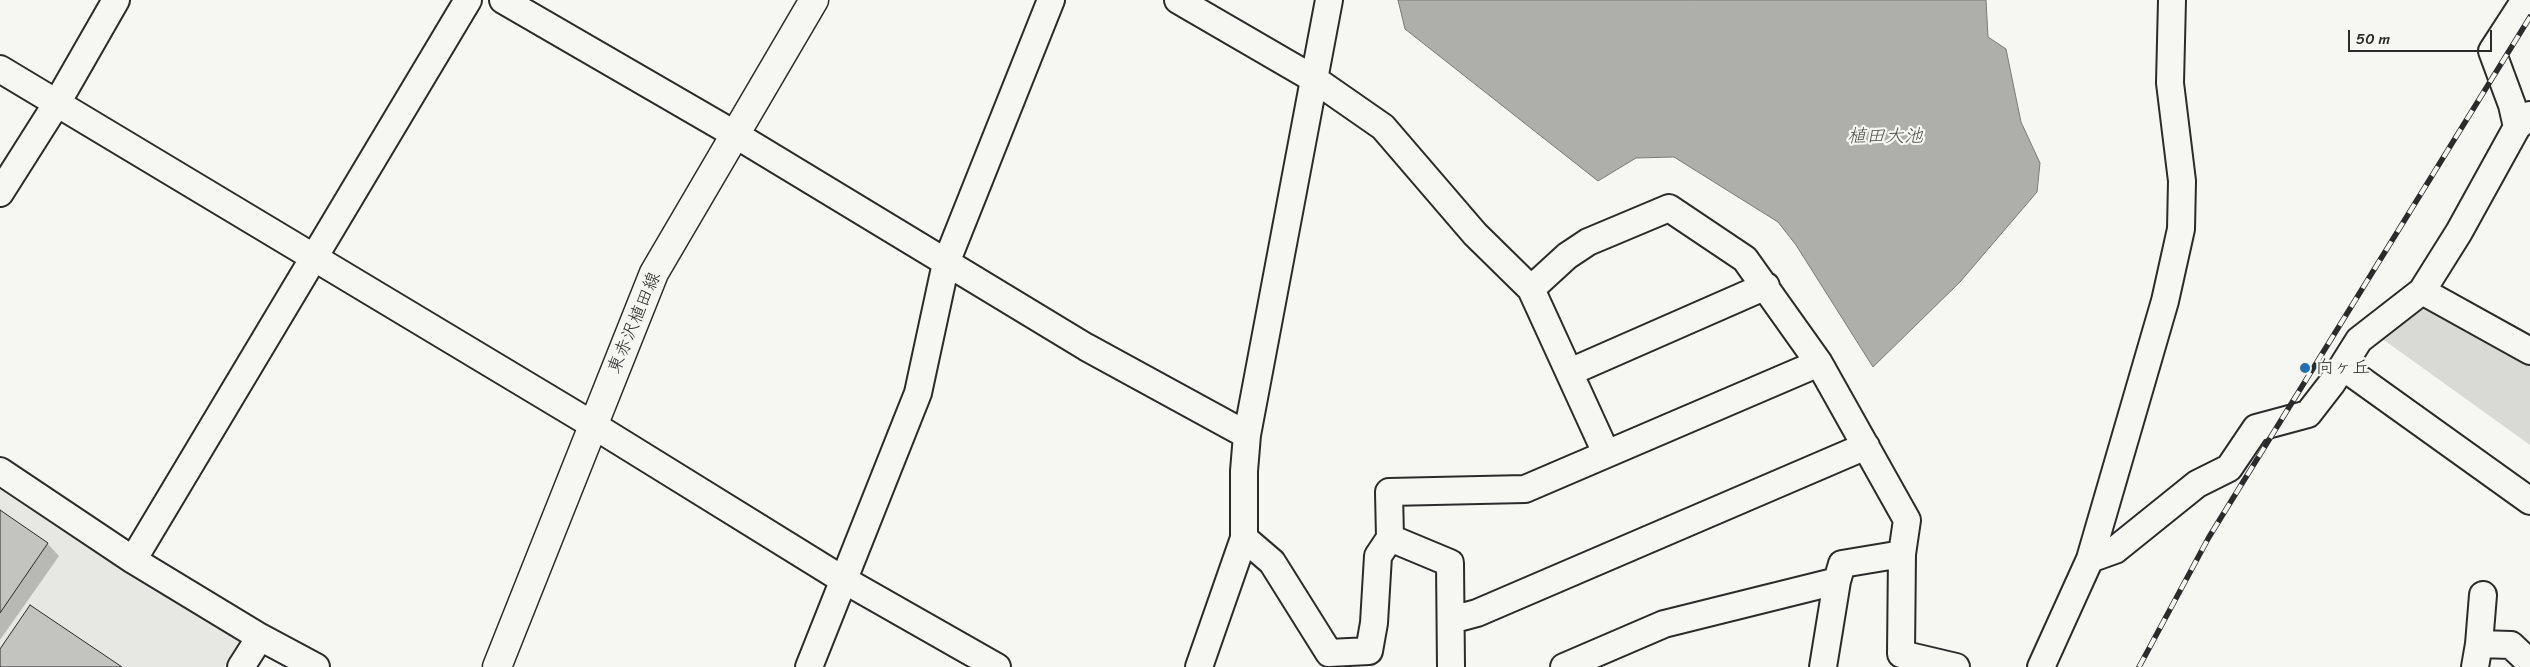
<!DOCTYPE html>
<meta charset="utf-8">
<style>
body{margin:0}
#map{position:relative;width:2530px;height:667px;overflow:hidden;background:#f6f6f2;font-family:Sriracha,sans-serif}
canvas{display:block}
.scale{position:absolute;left:2348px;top:30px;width:144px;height:22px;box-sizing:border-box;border:2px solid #2b2b2b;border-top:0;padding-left:6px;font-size:15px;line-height:18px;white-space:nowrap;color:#2b2b2b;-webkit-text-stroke:4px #f6f6f2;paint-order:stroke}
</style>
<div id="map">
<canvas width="2530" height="667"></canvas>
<div class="scale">50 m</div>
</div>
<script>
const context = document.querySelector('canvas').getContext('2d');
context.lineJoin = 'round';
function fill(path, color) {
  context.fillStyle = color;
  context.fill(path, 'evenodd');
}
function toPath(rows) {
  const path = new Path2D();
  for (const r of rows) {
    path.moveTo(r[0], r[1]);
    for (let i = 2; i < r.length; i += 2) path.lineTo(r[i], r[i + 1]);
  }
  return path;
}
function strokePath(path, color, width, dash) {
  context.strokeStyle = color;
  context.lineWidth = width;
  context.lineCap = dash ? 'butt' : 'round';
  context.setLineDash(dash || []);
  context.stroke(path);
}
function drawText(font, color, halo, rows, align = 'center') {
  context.font = font + ' Sriracha,"Klee One",sans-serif';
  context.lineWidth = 4.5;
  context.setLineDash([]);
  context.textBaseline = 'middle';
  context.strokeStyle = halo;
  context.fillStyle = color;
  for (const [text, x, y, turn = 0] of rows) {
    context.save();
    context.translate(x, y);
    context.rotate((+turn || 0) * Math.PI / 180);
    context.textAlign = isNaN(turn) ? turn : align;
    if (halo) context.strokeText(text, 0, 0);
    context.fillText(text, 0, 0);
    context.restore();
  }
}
fill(toPath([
 [0,470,244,634,224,667,0,667]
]), '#e7e7e3');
fill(toPath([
 [2424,299,2530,360,2530,445,2377,335]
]), '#d9d9d5');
const water = toPath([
 [1398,0,1986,0,1988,37,2006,49,2021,122,2040,163,2037,192,1960,282,1873,367,1796,245,1778,222,1674,157,1636,158,1598,181,1405,29,1398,0]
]);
fill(water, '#aeaeab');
strokePath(water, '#7a7a78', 1);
fill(toPath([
 [0,511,48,544,59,556,0,640]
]), '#0003');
const building = toPath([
 [0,510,48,543,0,613,0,510],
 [30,605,122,667,0,667,0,649,30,605]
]);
fill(building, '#c3c3c0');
strokePath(building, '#2b2b2b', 1);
const minor = toPath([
 [503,0,736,135,1086,347,1247,435],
 [1178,0,1314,79,1383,127,1475,234,1531,289,1606,453],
 [0,69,593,425,837,576,997,667],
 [2517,127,2512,105,2492,51,2525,0],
 [0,193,57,103,116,0],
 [1531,289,1567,256,1588,242,1669,208,1745,259,1819,363,1907,520,1902,554,1901,654,1956,667],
 [2422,291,2530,351],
 [2343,367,2530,501],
 [1570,372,1766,286],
 [0,471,133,560,260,637,316,667],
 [1244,538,1272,562,1329,653,1369,651,1374,623,1378,556,1390,538,1389,492,1525,489,1819,363],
 [1390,538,1450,563,1451,667],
 [2090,559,2115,550,2197,484,2229,468,2256,428,2308,414,2332,383,2359,340,2422,291,2459,232,2517,127,2530,115],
 [133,560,468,0],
 [1451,620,1477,613,1866,446],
 [2479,644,2483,595],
 [241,667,260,637],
 [809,667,918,393,946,263,1051,0],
 [1199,667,1244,538,1244,471,1247,435,1329,0],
 [1564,667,1664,624,1837,581],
 [1823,667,1837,581,1842,564,1902,554],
 [2041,667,2090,559,2165,301,2181,229,2182,181,2170,83,2172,0],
 [2475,667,2479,644,2511,645,2530,663]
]);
const major = toPath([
 [497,667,654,273,814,0]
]);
strokePath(minor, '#2b2b2b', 30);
strokePath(major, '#2b2b2b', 31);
strokePath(minor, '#f6f6f2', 26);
strokePath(major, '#f6f6f2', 28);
const rail = toPath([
 [2139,667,2209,537,2530,17]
]);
strokePath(rail, '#2b2b2b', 5.5);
strokePath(rail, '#f6f6f2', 4, [11]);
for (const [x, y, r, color] of [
 [2305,368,6,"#1f6fb2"]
]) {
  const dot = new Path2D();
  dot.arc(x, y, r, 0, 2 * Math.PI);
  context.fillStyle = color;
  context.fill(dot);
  strokePath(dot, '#f6f6f2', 2);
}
drawText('18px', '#2b2b2b', '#f6f6f2', [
 ["東赤沢植田線",635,323,-67]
]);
drawText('18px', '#2b2b2b', '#f6f6f2', [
 ["向ヶ丘",2316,368]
], 'left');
drawText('italic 19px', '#525251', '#f6f6f2', [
 ["植田大池",1885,137]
]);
</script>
